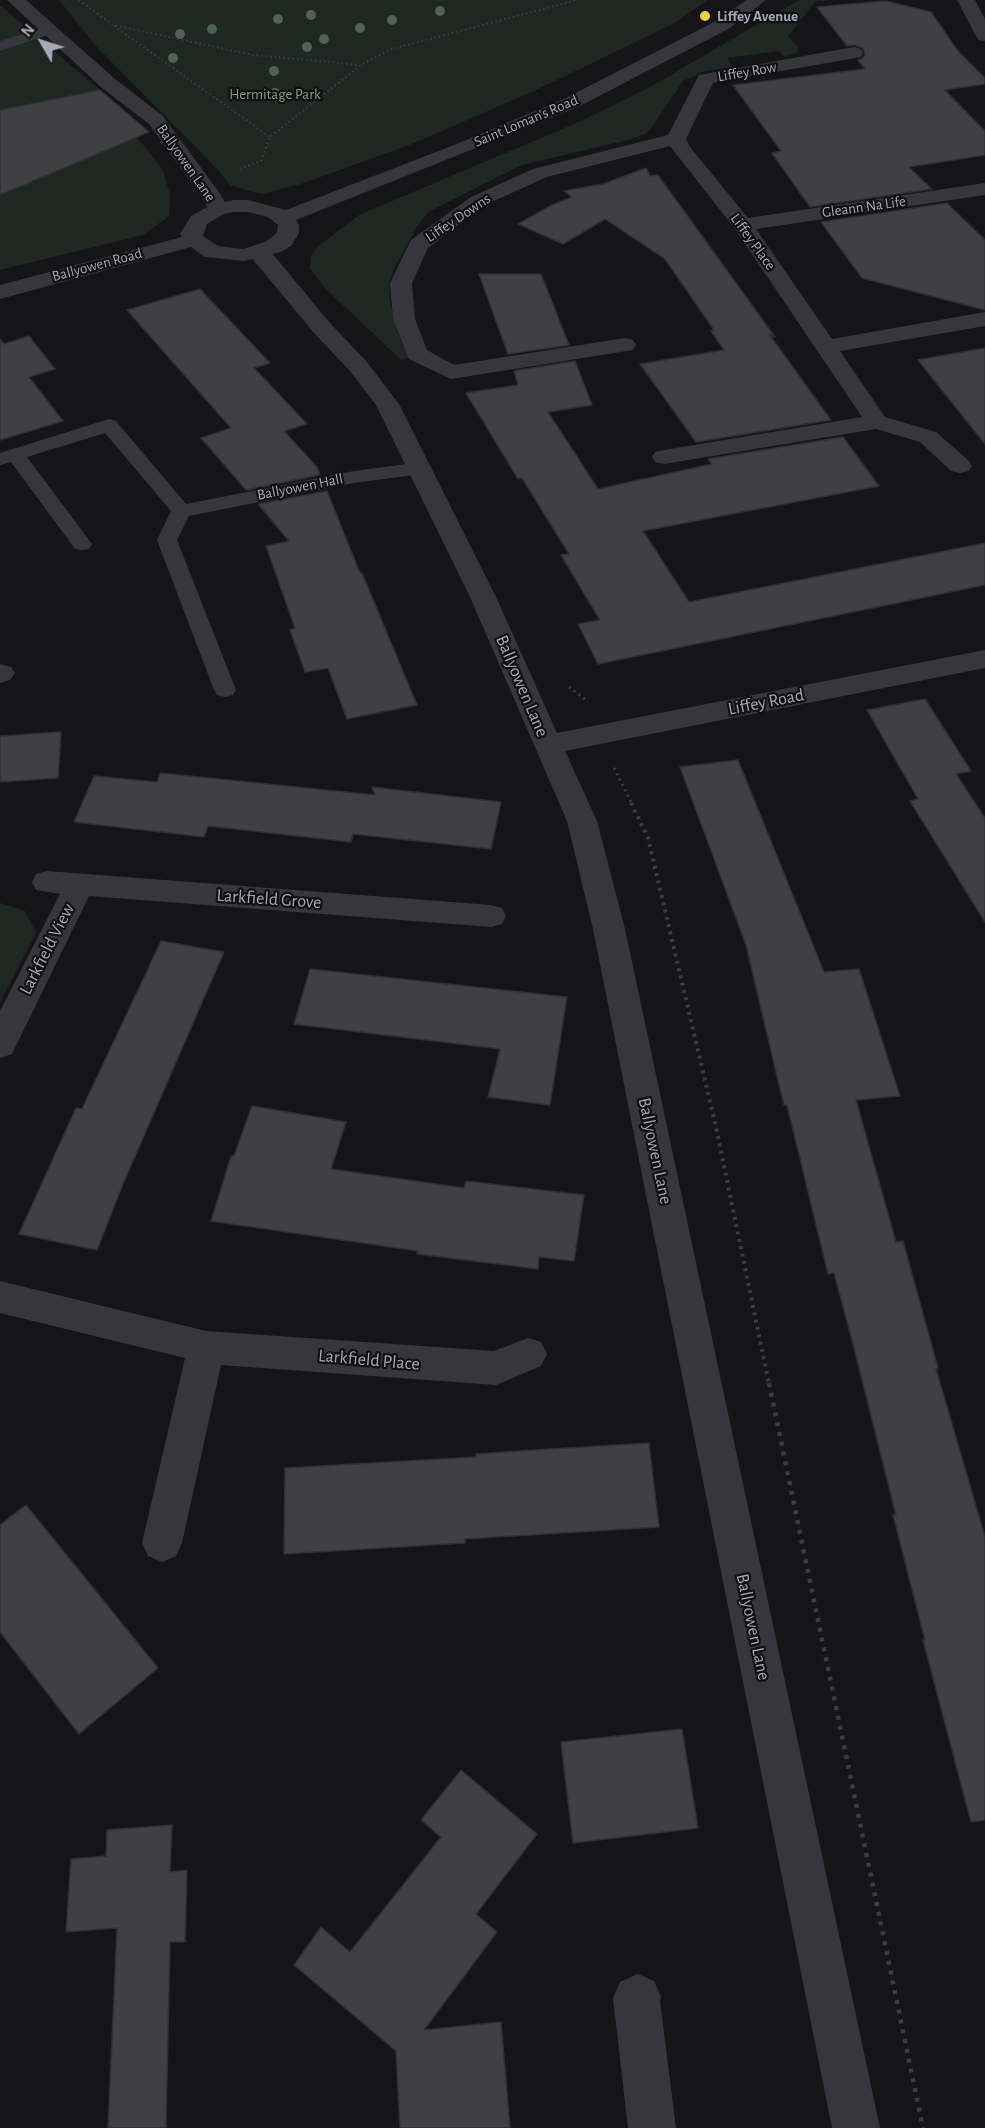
<!DOCTYPE html>
<style>
body{margin:0}
#map{position:relative;width:985px;height:2128px;overflow:hidden;background:#151517;font-family:"Alegreya Sans",sans-serif}
canvas{display:block}
.north{position:absolute;left:12px;top:12px;width:60px;height:60px;-webkit-text-stroke:4px #101012;paint-order:stroke;rotate:309deg;font-size:16px;font-weight:700;line-height:24px;text-align:center;color:#a8a9b6}
.north::after{content:'';display:block;margin:auto;width:21px;height:27px;background:#a8a9b6;clip-path:polygon(50% 0,100% 100%,50% 72%,0 100%)}
</style>
<div id="map">
<canvas width="985" height="2128"></canvas>
<div class="north">N</div>
</div>
<script>
const context = document.querySelector('canvas').getContext('2d');
context.lineJoin = 'round';
function fill(path, color) {
  context.fillStyle = color;
  context.fill(path, 'evenodd');
}
function toPath(rows) {
  const path = new Path2D();
  for (const r of rows) {
    path.moveTo(r[0], r[1]);
    for (let i = 2; i < r.length; i += 2) path.lineTo(r[i], r[i + 1]);
  }
  return path;
}
function strokePath(path, color, width, dash) {
  context.strokeStyle = color;
  context.lineWidth = width;
  context.lineCap = dash ? 'butt' : 'round';
  context.setLineDash(dash || []);
  context.stroke(path);
}
function drawText(font, color, halo, rows, align = 'center') {
  context.font = font + ' "Alegreya Sans",sans-serif';
  context.lineWidth = 4.5;
  context.setLineDash([]);
  context.textBaseline = 'middle';
  context.strokeStyle = halo;
  context.fillStyle = color;
  for (const [text, x, y, turn = 0] of rows) {
    context.save();
    context.translate(x, y);
    context.rotate((+turn || 0) * Math.PI / 180);
    context.textAlign = isNaN(turn) ? turn : align;
    if (halo) context.strokeText(text, 0, 0);
    context.fillText(text, 0, 0);
    context.restore();
  }
}
fill(toPath([
 [59,0,708,0,673,24,536,90,412,144,301,184,261,194,230,185,218,170,94,44],
 [799,0,834,0,815,2,788,36,799,48,797,53,785,57,778,51,727,58,732,67,705,71,683,81,652,127,645,134,628,140,522,165,428,212,418,225,393,271,389,283,390,301,397,331,409,357,401,360,325,288,310,269,311,256,317,247,359,215,581,121,650,87],
 [0,5,100,90,163,170,170,195,169,216,143,235,0,270],
 [0,903,25,911,36,933,0,1002]
]), '#1f2722');
const building = toPath([
 [886,1,931,12,958,51,985,78,985,84,945,90,985,131,985,155,909,167,932,189,810,207,772,153,781,151,733,85,865,69,858,60,863,58,865,54,863,48,855,45,847,46,817,7,886,1],
 [100,90,149,132,0,195,0,110,100,90],
 [646,168,650,176,658,175,775,337,769,334,831,420,696,442,640,364,724,350,711,331,714,330,665,259,605,219,563,244,518,224,552,205,572,197,564,191,603,184,646,168],
 [947,203,985,240,985,310,862,278,821,222,947,203],
 [479,274,541,274,569,345,508,354,479,274],
 [200,289,270,363,254,368,307,424,284,431,317,467,320,475,246,490,201,438,231,428,127,310,200,289],
 [29,336,55,369,29,377,63,421,0,440,0,339,4,344,29,336],
 [985,348,985,444,918,360,985,348],
 [575,361,592,405,548,412,598,489,712,464,708,459,843,437,879,486,643,531,689,602,985,543,985,585,598,664,578,624,600,620,561,555,569,554,522,478,518,479,466,393,518,385,514,371,575,361],
 [327,491,360,573,362,573,417,705,347,719,328,668,305,672,290,630,295,628,266,546,289,541,258,504,327,491],
 [925,699,971,771,956,774,985,818,985,922,910,801,918,799,867,710,925,699],
 [61,732,58,778,0,782,0,736,61,732],
 [738,760,824,972,859,969,900,1096,856,1100,896,1242,903,1241,938,1368,936,1369,985,1537,985,1820,971,1822,923,1640,925,1640,893,1515,896,1515,851,1336,834,1273,828,1274,787,1105,784,1105,776,1072,746,945,680,767,738,760],
 [160,773,375,795,372,787,501,802,491,849,353,834,351,842,208,826,204,837,74,822,94,776,157,782,160,773],
 [161,941,224,952,123,1184,97,1250,19,1234,76,1108,82,1109,161,941],
 [310,969,567,997,550,1105,488,1097,500,1049,294,1024,310,969],
 [252,1106,346,1122,331,1169,464,1188,466,1181,584,1195,574,1261,539,1257,538,1269,417,1254,418,1251,211,1221,231,1156,234,1156,252,1106],
 [649,1443,659,1527,465,1539,465,1543,284,1554,285,1468,476,1457,476,1454,518,1451,649,1443],
 [26,1505,158,1668,79,1734,0,1632,0,1525,26,1505],
 [682,1729,698,1828,573,1843,561,1742,682,1729],
 [461,1770,537,1834,476,1914,497,1932,424,2030,501,2022,510,2128,400,2128,396,2051,294,1965,321,1927,350,1952,441,1837,421,1820,461,1770],
 [172,1825,170,1872,187,1870,185,1942,170,1942,166,2128,108,2128,117,1928,66,1932,71,1859,106,1856,107,1830,172,1825]
]);
fill(building, '#403f44');
strokePath(building, '#302f33', 1.5);
strokePath(toPath([
 [79,0,113,25,253,55,360,65],
 [114,26,270,137],
 [242,171,239,169,261,161,270,137,361,65,392,49,577,0]
]), '#3c3d43', 2, [1.5, 3]);
strokePath(toPath([
 [569,687,586,700],
 [614,768,632,804]
]), '#3c3d43', 3, [2, 4]);
strokePath(toPath([
 [631,803,648,838,716,1127,769,1384]
]), '#3c3d43', 4, [3, 4.5]);
strokePath(toPath([
 [769,1383,923,2128]
]), '#3c3d43', 4.5, [4, 6]);
fill(toPath([
 [49,26,54,27,56,30,54,33,0,51,0,41,49,26],
 [109,419,116,421,186,504,354,471,421,462,428,464,431,468,428,472,421,474,354,483,189,516,177,540,236,690,233,695,225,697,217,695,214,690,157,540,171,511,105,433,27,457,92,544,89,549,82,550,75,549,11,462,0,465,0,453,109,419]
]), '#37363c');
fill(toPath([
 [7,0,26,0,115,79,163,116,221,195,228,209,225,213,218,215,211,213,201,196,149,124,101,87,7,0],
 [957,0,975,0,985,19,985,41,979,40,976,36,957,0],
 [854,47,861,49,863,53,861,57,713,83,686,139,690,147,748,218,985,183,985,195,756,229,832,339,985,312,985,326,840,351,885,417,936,432,969,461,972,466,969,471,960,473,951,471,920,442,876,429,664,464,655,462,652,457,655,452,664,450,862,417,735,229,670,146,547,177,485,205,428,248,412,283,415,319,427,350,454,365,625,338,633,340,636,345,633,350,451,379,409,359,393,319,390,283,411,240,471,197,533,169,668,135,699,75,854,47],
 [259,246,267,247,330,323,366,361,399,404,496,597,557,733,985,650,985,668,565,751,597,821,625,929,880,2128,832,2128,593,929,567,821,470,597,376,405,350,371,314,333,251,257,248,252,251,247,259,246],
 [0,664,11,667,15,673,10,680,0,683,0,664],
 [47,871,491,905,502,908,506,916,502,924,491,927,89,896,12,1054,0,1058,0,1011,60,894,36,890,32,882,36,874,47,871],
 [0,1281,206,1331,494,1351,528,1338,541,1342,547,1354,541,1366,496,1385,221,1365,182,1543,176,1556,162,1562,148,1556,142,1543,185,1358,0,1313,0,1281],
 [638,1974,654,1981,661,1997,660,2001,676,2128,628,2128,613,1998,620,1982,638,1974]
]), '#37363c');
fill(toPath([
 [746,0,766,0,730,28,578,107,296,220,299,225,299,233,291,246,281,252,244,261,205,257,191,247,0,299,0,285,182,237,180,234,191,216,211,205,233,200,248,200,286,210,454,145,564,99,718,20,746,0],
 [233,212,248,212,268,217,278,225,277,233,265,242,243,249,218,246,203,236,207,224,224,214,233,212]
]), '#37363c');
context.fillStyle = '#506155';
for (const [x, y] of [
 [440,11],
 [311,15],
 [278,19],
 [392,20],
 [360,28],
 [212,29],
 [180,34],
 [324,39],
 [307,47],
 [173,58],
 [274,71],
 [275,93]
]) {
  context.beginPath();
  context.arc(x, y, 5, 0, 2 * Math.PI);
  context.fill();
}
for (const [x, y, r, color] of [
 [705,16,6,"#e8d13c"]
]) {
  const dot = new Path2D();
  dot.arc(x, y, r, 0, 2 * Math.PI);
  context.fillStyle = color;
  context.fill(dot);
  strokePath(dot, '#101012', 2);
}
drawText('bold 15px', '#a8a9b6', '#101012', [
 ["Liffey Avenue",717,16]
], 'left');
drawText('15px', '#a8a9b6', '#101012', [
 ["Liffey Row",747,72,-10],
 ["Saint Loman's Road",526,121,-23],
 ["Ballyowen Lane",186,163,55],
 ["Gleann Na Life",864,207,-8],
 ["Liffey Downs",458,218,-34],
 ["Liffey Place",753,242,54],
 ["Ballyowen Road",97,265,-15],
 ["Ballyowen Hall",300,487,-11]
]);
drawText('15px', '#80a088', '#101012', [
 ["Hermitage Park",275,94]
]);
drawText('18px', '#a8a9b6', '#101012', [
 ["Ballyowen Lane",522,686,67],
 ["Liffey Road",766,702,-11],
 ["Larkfield Grove",269,899,4],
 ["Larkfield View",47,949,-63],
 ["Ballyowen Lane",655,1151,78],
 ["Larkfield Place",369,1360,5],
 ["Ballyowen Lane",753,1627,78]
]);
</script>
